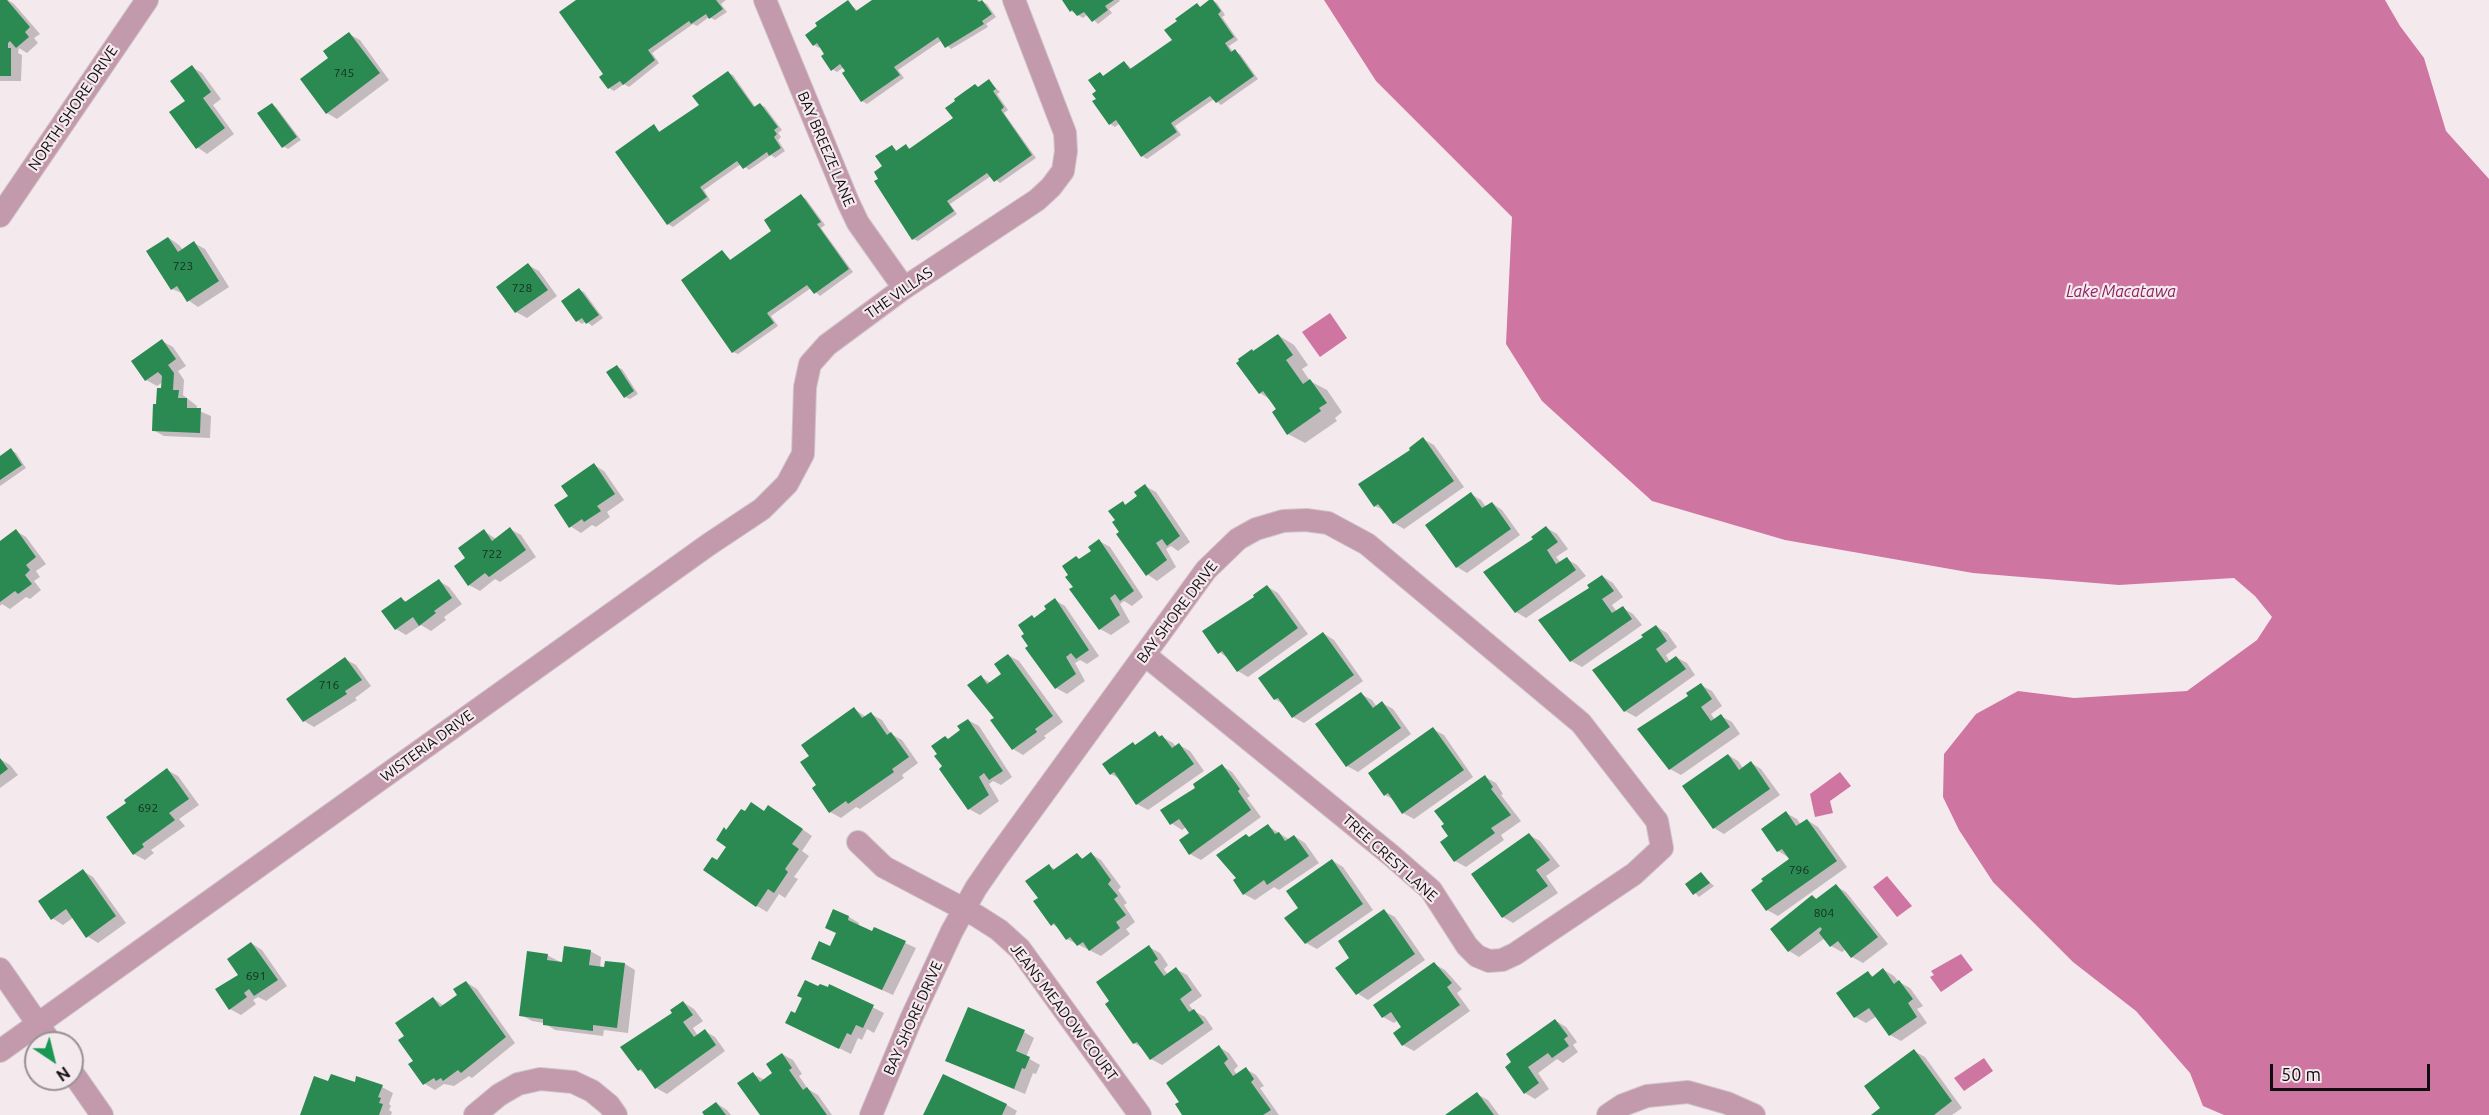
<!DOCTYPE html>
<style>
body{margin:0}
#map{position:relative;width:2489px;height:1115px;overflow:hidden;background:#f4e9ed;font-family:Ubuntu,sans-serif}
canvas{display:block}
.north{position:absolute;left:24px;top:1031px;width:60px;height:60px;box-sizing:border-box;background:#f4e9ed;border:2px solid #999194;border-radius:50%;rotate:145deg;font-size:16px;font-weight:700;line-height:24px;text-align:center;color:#100d0e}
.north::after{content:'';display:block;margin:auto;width:21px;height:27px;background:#199755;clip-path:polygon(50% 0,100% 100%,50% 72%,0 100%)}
.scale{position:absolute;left:2270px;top:1064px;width:160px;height:27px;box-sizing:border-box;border:3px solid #100d0e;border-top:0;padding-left:8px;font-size:18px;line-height:21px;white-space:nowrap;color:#100d0e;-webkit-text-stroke:4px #f4e9ed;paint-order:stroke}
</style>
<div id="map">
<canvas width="2489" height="1115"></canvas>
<div class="north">N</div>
<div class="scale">50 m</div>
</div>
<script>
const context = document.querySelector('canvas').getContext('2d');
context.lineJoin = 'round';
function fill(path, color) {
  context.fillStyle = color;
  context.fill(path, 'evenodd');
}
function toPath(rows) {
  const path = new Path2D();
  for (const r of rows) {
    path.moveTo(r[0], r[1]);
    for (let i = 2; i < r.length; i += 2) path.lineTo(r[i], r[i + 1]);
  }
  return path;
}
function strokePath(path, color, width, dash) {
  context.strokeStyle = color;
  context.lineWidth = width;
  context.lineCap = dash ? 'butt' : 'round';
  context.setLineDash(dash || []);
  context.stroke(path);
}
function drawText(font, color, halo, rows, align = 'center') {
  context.font = font + ' Ubuntu,sans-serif';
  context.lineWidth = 4.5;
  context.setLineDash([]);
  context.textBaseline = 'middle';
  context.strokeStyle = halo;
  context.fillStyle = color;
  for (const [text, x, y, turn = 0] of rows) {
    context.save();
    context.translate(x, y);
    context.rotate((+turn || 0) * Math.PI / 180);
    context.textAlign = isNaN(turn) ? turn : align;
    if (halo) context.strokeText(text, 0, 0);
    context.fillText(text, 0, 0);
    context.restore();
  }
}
fill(toPath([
 [1324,0,2385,0,2400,26,2424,58,2446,131,2489,179,2489,1115,2224,1115,2203,1106,2190,1073,2136,1011,2073,962,1993,882,1959,830,1943,797,1944,754,1976,714,2018,691,2074,698,2187,691,2257,640,2272,617,2255,596,2234,578,2119,585,1973,573,1785,540,1652,501,1542,401,1506,344,1512,217,1376,81],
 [1330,313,1347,338,1320,357,1302,332],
 [1840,772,1851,786,1830,801,1833,813,1815,817,1810,794],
 [1887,876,1912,906,1897,917,1873,887],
 [1961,954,1973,970,1941,992,1930,977,1934,975,1931,971],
 [1984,1058,1993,1071,1964,1091,1954,1078]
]), '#cf75a1');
fill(toPath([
 [1,0,8,0,14,4,40,34,34,38,38,43,27,53,19,48,18,53,22,55,21,81,0,81],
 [579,0,726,0,721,4,727,12,715,20,709,17,697,26,693,24,652,53,659,63,629,87,624,84,614,91,609,88],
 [874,0,979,0,987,4,996,17,986,24,988,27,951,49,942,40,898,70,904,78,867,104,862,101,844,67,837,72,832,69,827,54,821,46,819,48,814,45,848,2,858,11],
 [1064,0,1119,0,1120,1,1109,9,1112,13,1098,24,1088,14,1083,18,1071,11],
 [1212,0,1217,3,1225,15,1222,17,1238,40,1229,46,1233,52,1240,54,1258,79,1221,105,1214,99,1175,126,1181,135,1147,159,1142,156,1120,123,1115,127,1110,124,1098,99,1100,74,1105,77,1124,62,1132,69,1174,40,1197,5,1201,7],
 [349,34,360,40,389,80,337,119,327,113],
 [192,67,202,73,221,99,213,105,234,134,207,154,197,147,187,101],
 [728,73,733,75,756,108,761,105,765,107,782,130,778,133,781,137,778,140,785,151,775,158,771,155,749,170,741,164,704,190,710,200,673,227,668,224,654,126,661,133,701,105],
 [989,81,1000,92,997,94,1008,110,1004,113,1036,158,1000,183,991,176,950,204,957,214,918,241,913,239,880,179,892,147,898,151,906,146,911,149,955,119,980,88],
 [272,105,276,107,301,140,288,149,283,146],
 [801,196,806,199,825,225,821,228,853,272,820,296,811,288,771,316,778,326,738,354,733,352,722,252,732,261,773,231],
 [169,238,179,245,183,250,194,243,205,249,229,287,198,307,188,300,184,294,172,289],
 [528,265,539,271,557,296,527,318,516,312],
 [579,290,584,292,603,318,592,326,586,321,582,324,578,321],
 [1278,335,1294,345,1308,365,1302,369,1310,381,1327,390,1342,412,1335,418,1337,421,1305,443,1288,434,1271,400,1260,393],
 [162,341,173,347,186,366,178,371,184,380,183,395,197,406,197,410,211,416,210,438,164,436,153,430,163,382,157,386,146,380],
 [617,367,622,369,638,394,630,399,625,397],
 [1423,439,1434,445,1464,487,1404,529,1394,523,1385,511,1375,506,1412,451],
 [11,450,16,453,26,468,0,486,0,458],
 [594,465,604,471,624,500,607,512,610,517,596,527,592,525,581,533,570,526,570,496],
 [1145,486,1156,492,1190,542,1178,551,1171,546,1166,549,1176,567,1157,581,1147,574,1121,532,1117,520,1123,503,1126,505,1139,496],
 [1471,494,1481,500,1486,507,1492,503,1502,510,1520,535,1467,573,1457,567],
 [1547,528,1557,534,1568,549,1556,557,1561,563,1567,559,1577,565,1586,576,1526,618,1516,612,1535,539],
 [510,529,521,535,536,557,500,582,495,579,480,591,469,585,467,559,484,531,496,539],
 [16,531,26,537,46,564,36,571,40,577,34,581,41,590,30,599,26,597,10,609,2,604,0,606,0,543],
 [1099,541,1110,547,1143,597,1132,606,1124,601,1120,604,1130,622,1111,635,1100,629,1071,589,1075,587,1080,560,1093,551],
 [1602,576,1613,583,1623,597,1612,605,1617,612,1623,608,1633,614,1642,625,1582,667,1571,661,1591,588],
 [439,581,449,587,462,604,444,617,446,620,431,631,421,625,406,635,396,629,401,599,408,602],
 [1268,587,1278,593,1308,634,1248,677,1238,671,1228,658,1219,652,1234,614],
 [1055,600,1065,606,1099,656,1087,664,1080,660,1075,663,1085,681,1067,694,1056,688,1030,646,1036,619,1048,610],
 [1656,626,1667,633,1677,647,1666,655,1670,662,1676,657,1687,663,1695,675,1636,717,1625,711,1645,638],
 [1323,633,1334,640,1363,681,1304,723,1293,717,1284,705,1275,699],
 [1008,655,1019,661,1063,722,1044,736,1046,738,1023,755,1013,749,996,718,981,677,991,683,1003,674],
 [345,659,356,665,371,686,355,698,357,700,314,727,304,721],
 [1701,685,1712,691,1722,706,1711,714,1715,720,1721,716,1732,722,1740,734,1681,775,1670,769,1660,755,1690,697],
 [1361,694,1372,700,1377,707,1382,703,1393,709,1411,734,1358,772,1347,766,1318,725],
 [854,709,866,717,871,714,882,720,891,734,902,740,918,763,902,775,904,778,860,809,856,807,841,818,830,812,818,786,811,756],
 [968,720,979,726,1012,777,1001,785,993,781,989,784,999,801,980,815,969,809,941,769,944,766,949,740,962,731],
 [1433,729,1444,735,1473,777,1414,819,1403,813,1394,800,1385,795],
 [1155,733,1173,743,1176,747,1179,745,1190,751,1204,771,1148,810,1137,804,1120,779,1111,774,1133,744,1136,746],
 [1728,755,1738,761,1743,768,1751,763,1761,769,1780,795,1724,834,1714,828],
 [0,759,10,765,18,775,0,788],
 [1222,766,1232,772,1250,796,1247,798,1261,817,1201,860,1190,854,1191,833,1186,827,1182,830,1171,823,1162,810,1197,788],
 [167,770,178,776,199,805,179,819,185,826,151,850,154,853,145,860,134,854],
 [1485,777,1496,783,1503,794,1501,795,1521,821,1501,835,1504,840,1466,867,1455,861,1450,836],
 [765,812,779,813,812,836,802,851,809,856,794,877,798,879,785,898,779,894,767,912,757,906,718,862,729,846,725,829,728,831,746,813],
 [1786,813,1797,819,1801,825,1807,820,1818,827,1847,867,1778,916,1767,910,1791,859,1778,851],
 [1268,826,1290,840,1294,836,1305,843,1319,863,1279,890,1274,887,1255,900,1244,894,1238,878,1247,836,1251,838],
 [1529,835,1540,841,1560,866,1546,876,1558,893,1513,923,1503,917],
 [1091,854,1101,860,1121,887,1118,890,1127,903,1124,905,1135,922,1126,929,1130,934,1101,956,1067,939,1060,929,1052,924,1040,899,1049,866,1056,870,1077,855,1084,859],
 [1333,861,1343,867,1373,910,1317,949,1306,943,1300,909],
 [83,871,93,877,126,923,98,943,87,936,74,917,63,925,52,918],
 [1701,874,1714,886,1699,897,1687,884],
 [1836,886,1846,892,1888,944,1863,963,1852,957,1846,949,1842,952,1831,946,1825,938,1799,957,1789,951,1813,897,1818,900],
 [1384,911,1395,917,1425,960,1368,1000,1357,993,1352,959],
 [849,917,859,923,858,926,873,933,875,929,916,948,893,995,824,964,838,934],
 [251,943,262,950,287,986,266,1001,258,997,253,1000,256,1004,241,1015,230,1009],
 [1149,947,1160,953,1168,965,1164,969,1168,975,1176,969,1187,975,1202,996,1189,1005,1194,1011,1205,1017,1213,1029,1162,1065,1151,1059,1144,1049,1134,1043,1111,1001],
 [590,951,601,957,600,968,625,964,635,970,628,1033,604,1030,603,1036,555,1030,544,1023,532,1021,521,1015,547,955,564,964],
 [1434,964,1445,970,1462,989,1457,993,1470,1011,1414,1051,1403,1045,1403,1027,1398,1020,1394,1023,1383,1017],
 [1884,970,1894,976,1899,982,1910,988,1923,1006,1917,1009,1927,1023,1901,1041,1890,1035,1877,1016,1866,1023,1855,1017,1868,973,1874,977],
 [466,982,477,989,515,1043,472,1078,469,1076,454,1086,444,1084,435,1090,425,1084,406,1036,433,998,444,1006,460,996],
 [830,986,884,1013,874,1033,867,1029,862,1040,858,1038,851,1054,798,1028,795,1015,804,998,818,988,828,989],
 [683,1002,694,1009,703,1021,693,1028,698,1036,705,1031,715,1037,725,1051,667,1094,656,1088,647,1075,639,1070],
 [1556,1021,1566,1027,1577,1042,1573,1045,1578,1052,1563,1063,1557,1059,1538,1073,1549,1089,1535,1099,1525,1093,1507,1067],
 [1024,1032,1034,1038,1026,1057,1040,1065,1036,1074,1033,1073,1025,1094,958,1066],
 [1219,1047,1229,1053,1238,1066,1234,1070,1237,1075,1246,1069,1256,1075,1264,1086,1260,1088,1279,1115,1184,1115,1181,1102],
 [1914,1051,1925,1057,1962,1108,1952,1115,1875,1115,1882,1109],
 [782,1054,793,1060,802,1074,799,1076,808,1089,818,1095,832,1115,762,1115,753,1074,765,1080,774,1074],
 [943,1076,1007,1105,1017,1111,1015,1115,925,1115],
 [329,1083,382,1087,393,1093,389,1104,391,1106,389,1110,392,1112,391,1115,302,1115],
 [1477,1094,1488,1100,1499,1115,1448,1115],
 [716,1103,727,1110,731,1115,706,1115]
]), '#0003');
fill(toPath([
 [0,0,7,0,30,27,25,32,29,37,16,48,10,41,8,43,8,48,11,48,11,76,0,76],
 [576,0,716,0,723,9,709,19,706,14,691,24,689,21,648,50,655,60,623,85,620,81,608,89,599,77,603,74,559,12],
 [848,0,856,11,872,0,977,0,979,2,982,0,992,14,982,21,984,24,945,48,938,37,894,67,900,75,861,102,842,73,845,71,840,64,831,71,821,56,824,54,817,43,813,46,805,35,817,26,815,23],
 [1062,0,1114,0,1105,6,1108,10,1092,22,1084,12,1077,16,1072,10,1070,12],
 [1209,0,1213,0,1221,11,1218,14,1234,37,1225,43,1231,52,1235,49,1254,76,1216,103,1210,96,1171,123,1177,132,1141,157,1116,120,1109,125,1092,101,1096,99,1092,94,1096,91,1088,80,1100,72,1103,76,1124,61,1130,69,1172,40,1164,30,1177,21,1175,19,1197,3,1200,7],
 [349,32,380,73,326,114,300,79,328,58,323,51],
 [192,65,211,92,203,98,225,128,196,149,169,112,185,101,170,81],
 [728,71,754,107,760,103,778,127,774,130,777,134,774,137,781,148,769,156,767,152,743,169,737,161,700,187,707,197,667,225,615,152,654,124,659,132,699,105,692,96],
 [989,79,996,89,993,91,1004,107,1001,110,1032,155,994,182,987,173,947,201,954,211,912,240,874,181,878,179,874,172,882,166,875,156,892,145,896,151,906,144,909,149,953,118,945,108,955,101,954,99,975,84,978,87],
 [272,103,297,137,282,148,257,113],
 [801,194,821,222,817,224,849,269,814,294,807,285,767,313,774,323,732,353,681,280,722,250,730,260,771,231,764,220],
 [168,237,178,252,194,241,219,281,187,302,177,286,171,290,146,251],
 [528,263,548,290,515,313,496,287],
 [579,288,599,315,586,324,582,318,576,322,561,301],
 [1278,334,1293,355,1286,360,1303,384,1310,379,1327,403,1319,408,1321,411,1287,435,1272,412,1276,409,1263,391,1259,394,1236,363,1239,361,1238,359,1252,349,1253,351],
 [162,339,176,359,168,365,174,373,173,390,179,390,178,398,187,398,187,408,201,408,200,433,152,431,153,404,156,404,157,388,161,388,162,376,158,372,145,381,131,361],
 [617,365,634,391,624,398,606,372],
 [1423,437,1454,481,1393,524,1378,504,1374,507,1358,484,1410,450,1409,448],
 [11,448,22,465,0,480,0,456],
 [594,463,615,494,597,506,601,511,584,522,582,519,569,528,554,505,568,496,561,486],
 [1145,484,1180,536,1167,546,1162,539,1156,543,1167,560,1146,576,1116,534,1119,532,1112,522,1115,520,1108,511,1123,501,1125,505,1137,496,1134,492],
 [1471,492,1482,508,1492,502,1511,529,1456,568,1425,525],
 [1546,526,1558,542,1547,550,1556,564,1567,557,1576,570,1515,613,1483,572,1533,539,1531,537],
 [510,527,526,550,489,577,485,573,468,586,454,566,465,558,458,548,484,529,492,541],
 [16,529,36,557,26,565,30,570,25,575,32,584,18,594,15,591,0,602,0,541],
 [1099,539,1134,591,1120,601,1115,594,1110,598,1120,615,1099,630,1069,589,1073,587,1065,577,1068,575,1062,566,1076,556,1079,559,1091,551,1088,547],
 [1602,575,1614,591,1602,599,1612,613,1623,606,1632,619,1570,662,1538,620,1589,588,1587,585],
 [439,579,452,598,434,611,436,613,419,626,413,617,395,630,381,611,401,597,405,602],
 [1267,585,1298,628,1237,672,1222,651,1218,654,1202,631,1254,597,1253,595],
 [1055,598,1089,650,1076,659,1071,653,1066,657,1076,674,1055,689,1025,648,1028,646,1021,636,1024,634,1018,625,1032,615,1034,618,1046,609,1044,606],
 [1656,625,1667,641,1656,649,1666,663,1676,656,1686,669,1624,712,1592,670,1643,637,1641,635],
 [1323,632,1354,675,1292,718,1278,698,1274,700,1258,678],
 [1008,654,1053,716,1035,729,1037,732,1012,750,990,720,994,718,967,685,981,675,987,684,1001,674,994,664],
 [345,657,362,680,345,691,347,694,303,722,286,699],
 [1701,683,1712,699,1701,707,1711,721,1721,714,1730,727,1669,770,1637,729,1688,696,1686,693],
 [1361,692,1373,708,1382,701,1401,728,1346,767,1315,724],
 [854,707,862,718,871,712,887,735,891,732,909,757,892,769,894,772,848,804,846,801,829,813,812,788,816,785,800,762,809,756,801,745],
 [968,719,1003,771,989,780,984,773,979,777,989,795,968,810,939,769,942,766,934,756,937,754,931,746,945,736,948,739,960,730,957,726],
 [1433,727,1464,770,1402,814,1388,793,1384,796,1368,773],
 [1155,731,1159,737,1162,735,1172,748,1179,743,1194,764,1136,805,1114,772,1110,775,1102,764,1133,742,1135,745],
 [1728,754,1739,770,1751,761,1770,789,1713,829,1682,786],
 [0,758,8,769,0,775],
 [1222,764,1240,789,1238,791,1251,810,1189,855,1179,840,1189,833,1179,819,1170,825,1160,810,1195,788,1193,784],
 [167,768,189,799,169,813,175,820,142,844,144,847,133,855,106,817,126,803,124,800],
 [1485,775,1493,787,1491,789,1511,815,1491,828,1495,833,1454,862,1440,842,1448,836,1441,826,1444,824,1434,811],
 [751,802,764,811,768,805,803,829,792,844,799,849,785,869,788,872,774,893,768,889,756,907,703,870,712,857,717,860,726,847,716,840,724,827,726,830,741,809,745,811],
 [1786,811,1796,826,1807,819,1837,861,1766,911,1751,890,1763,881,1761,879,1789,859,1782,849,1777,852,1761,829],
 [1268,824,1275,834,1279,832,1285,841,1294,835,1309,856,1267,885,1264,880,1243,895,1233,880,1236,878,1216,855,1246,834,1249,837],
 [1529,833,1550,860,1536,870,1548,886,1502,918,1471,874],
 [1091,852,1111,880,1108,884,1118,896,1114,899,1126,915,1116,922,1120,928,1089,951,1083,942,1077,946,1070,937,1066,940,1054,923,1051,926,1033,901,1038,898,1025,881,1049,864,1053,870,1077,853,1082,859],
 [1332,859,1363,904,1305,944,1284,918,1298,908,1286,891],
 [83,869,116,916,86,938,66,909,51,920,38,901],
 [1701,872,1710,883,1693,895,1685,884],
 [1836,884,1878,937,1851,958,1838,941,1830,947,1819,933,1822,929,1820,927,1788,952,1770,929,1812,895,1816,899],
 [833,909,849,916,848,920,872,931,874,927,906,941,882,990,811,959,819,941,830,946,836,933,825,928],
 [1384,909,1415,954,1356,995,1335,968,1349,958,1338,941],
 [251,942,278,980,254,996,249,989,244,993,247,997,229,1010,215,989,238,975,227,959],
 [1149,945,1158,959,1154,962,1164,976,1176,967,1192,990,1180,999,1189,1012,1194,1009,1204,1023,1150,1060,1137,1042,1133,1044,1105,1004,1109,1001,1096,982],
 [564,946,591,950,589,965,604,967,605,961,625,963,617,1028,593,1025,593,1031,543,1025,543,1019,519,1016,527,951,548,954,547,960,562,962],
 [1434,962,1452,983,1447,987,1460,1005,1402,1046,1393,1033,1401,1027,1391,1012,1382,1018,1373,1005],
 [1883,968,1894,984,1899,980,1913,999,1908,1003,1917,1017,1889,1036,1869,1008,1854,1018,1836,993,1868,971,1872,977],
 [805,980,818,986,820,984,828,987,829,984,874,1005,863,1028,856,1025,851,1035,847,1033,839,1049,785,1023,791,1011,795,1013,802,998,797,996],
 [466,981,506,1037,461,1073,458,1070,443,1081,441,1078,436,1081,434,1078,423,1085,408,1064,413,1061,398,1040,404,1036,395,1023,433,997,440,1007,457,995,453,989],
 [683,1001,693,1015,683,1022,694,1037,705,1029,716,1045,655,1089,641,1069,638,1071,620,1047,672,1013,670,1010],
 [968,1007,1025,1030,1016,1051,1030,1057,1025,1069,1022,1068,1014,1089,945,1061],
 [1555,1019,1568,1036,1564,1039,1569,1046,1552,1058,1548,1053,1528,1067,1539,1083,1524,1094,1505,1067,1511,1062,1506,1054],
 [1219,1045,1228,1059,1224,1063,1233,1076,1246,1067,1254,1079,1251,1082,1271,1110,1263,1115,1182,1115,1175,1104,1179,1102,1166,1083],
 [1914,1049,1952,1101,1934,1115,1871,1115,1880,1108,1864,1086],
 [782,1053,792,1068,789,1070,803,1090,807,1087,827,1115,760,1115,737,1083,753,1072,760,1082,772,1073,766,1064],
 [331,1074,355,1082,356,1076,383,1085,378,1097,381,1098,379,1103,383,1104,379,1115,300,1115,314,1076,328,1081],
 [943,1074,1007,1104,1002,1115,923,1115],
 [1477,1092,1494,1115,1445,1115],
 [716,1102,726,1115,704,1115,702,1112]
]), '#2a8a52');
const minor = toPath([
 [765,0,848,202,858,223,904,288],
 [0,216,147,0],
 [858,842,884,867,977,916,999,930,1020,949,1140,1115],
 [0,969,51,1043],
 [0,1051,708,545,762,509,787,484,803,454,805,387,810,364,827,345,904,288,1037,200,1051,187,1063,171,1066,151,1065,133,1014,0],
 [72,1072,102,1115],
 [475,1115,499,1095,518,1084,540,1079,573,1082,592,1091,609,1105,616,1115],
 [871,1115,911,1019,952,931,976,888,996,859,1206,570,1238,539,1256,529,1283,521,1306,520,1328,523,1367,544,1581,723,1657,821,1662,848,1634,874,1515,954,1502,960,1489,961,1477,956,1467,946,1431,890,1392,856,1145,655],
 [1608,1115,1623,1105,1647,1096,1688,1092,1727,1103,1754,1115]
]);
strokePath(minor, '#d0c6c9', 24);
strokePath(minor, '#c399ac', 22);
drawText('12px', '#162c1f', null, [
 ["745",344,73],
 ["723",183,266],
 ["728",522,288],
 ["722",492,554],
 ["716",329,685],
 ["692",148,808],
 ["796",1799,870],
 ["804",1824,913],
 ["691",256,976]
]);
drawText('15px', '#100d0e', '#f4e9ed', [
 ["NORTH SHORE DRIVE",73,108,-56],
 ["BAY BREEZE LANE",826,149,67],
 ["THE VILLAS",899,293,-35],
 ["BAY SHORE DRIVE",1177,612,-53],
 ["WISTERIA DRIVE",427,746,-36],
 ["TREE CREST LANE",1390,858,42],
 ["JEANS MEADOW COURT",1064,1012,53],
 ["BAY SHORE DRIVE",913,1018,-66]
]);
drawText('italic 16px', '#8d2260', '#f4e9ed', [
 ["Lake Macatawa",2121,292]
]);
</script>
